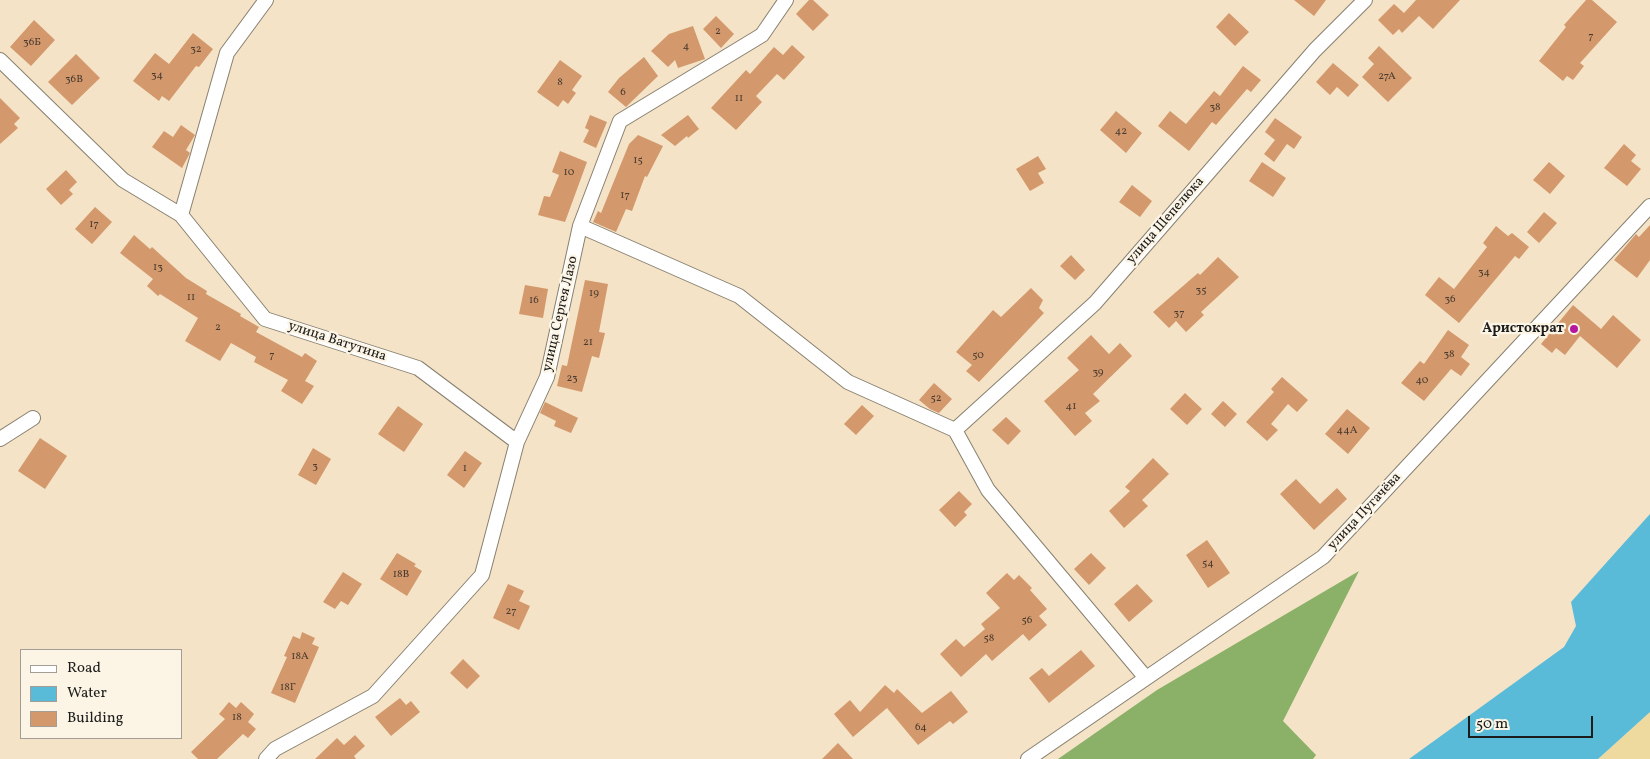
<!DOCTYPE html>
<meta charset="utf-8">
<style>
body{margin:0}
#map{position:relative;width:1650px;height:759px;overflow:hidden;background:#f4e3c6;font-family:Vollkorn,serif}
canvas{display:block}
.legend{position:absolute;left:20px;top:649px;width:162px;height:90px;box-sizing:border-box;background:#fcf5e5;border:1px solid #a29e95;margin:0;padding:6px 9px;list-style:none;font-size:15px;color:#1c1c1c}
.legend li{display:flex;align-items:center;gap:10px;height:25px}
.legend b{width:25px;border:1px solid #a29e95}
.scale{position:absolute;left:1468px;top:716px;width:125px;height:22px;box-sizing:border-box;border:2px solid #1c1c1c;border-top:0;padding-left:6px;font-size:15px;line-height:18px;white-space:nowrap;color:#1c1c1c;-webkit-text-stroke:4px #fcf5e5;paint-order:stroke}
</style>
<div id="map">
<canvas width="1650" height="759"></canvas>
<ul class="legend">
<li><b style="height:6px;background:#fff"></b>Road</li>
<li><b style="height:14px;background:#5abbd9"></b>Water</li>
<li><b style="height:14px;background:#d3996c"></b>Building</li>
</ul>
<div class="scale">50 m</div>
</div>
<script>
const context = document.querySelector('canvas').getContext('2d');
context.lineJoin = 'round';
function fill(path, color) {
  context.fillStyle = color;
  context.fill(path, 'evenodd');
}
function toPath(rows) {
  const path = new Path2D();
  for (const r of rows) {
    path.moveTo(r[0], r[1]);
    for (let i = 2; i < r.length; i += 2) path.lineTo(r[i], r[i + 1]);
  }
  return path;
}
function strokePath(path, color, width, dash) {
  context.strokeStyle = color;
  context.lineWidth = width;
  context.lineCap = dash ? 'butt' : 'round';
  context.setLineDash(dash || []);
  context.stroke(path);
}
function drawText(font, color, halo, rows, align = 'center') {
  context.font = font + ' Vollkorn,serif';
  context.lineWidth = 4.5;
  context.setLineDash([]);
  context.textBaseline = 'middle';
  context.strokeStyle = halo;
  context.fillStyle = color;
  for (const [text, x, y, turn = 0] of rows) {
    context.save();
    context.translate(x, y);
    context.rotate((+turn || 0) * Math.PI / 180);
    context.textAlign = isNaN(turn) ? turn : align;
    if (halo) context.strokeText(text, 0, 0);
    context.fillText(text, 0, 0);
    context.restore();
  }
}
fill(toPath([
 [1359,571,1283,721,1316,755,1313,759,1058,759,1157,690]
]), '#8ab167');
fill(toPath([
 [1650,712,1650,759,1598,759]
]), '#eeda9e');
fill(toPath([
 [1650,514,1650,712,1598,759,1409,759,1564,647,1576,626,1571,602]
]), '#5abbd9');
fill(toPath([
 [809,0,813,0,829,15,813,31,796,14],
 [1294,0,1326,0,1314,16],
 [1416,0,1460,0,1433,29,1419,16,1402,33,1399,29,1393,35,1378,20,1394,4,1404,13],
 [1586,0,1592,0,1617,22,1580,63,1584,66,1573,80,1567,76,1563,81,1539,61,1566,27,1564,25],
 [1229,13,1249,32,1235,46,1216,27],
 [716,16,734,34,721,48,703,29],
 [34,20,55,40,31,66,10,47],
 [693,26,705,59,678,68,675,60,668,67,651,51,669,34],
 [193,33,213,49,199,67,196,66,169,101,162,96,159,101,133,81,155,53,169,64],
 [792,45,805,57,784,80,777,74,756,96,762,102,736,130,711,108,746,70,750,74,774,47,783,55],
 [1379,46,1412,78,1388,102,1362,77,1374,64,1368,58],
 [76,54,100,78,72,105,48,82],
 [644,57,658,76,626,107,608,92,619,78],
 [560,60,582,76,572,90,576,93,568,104,563,100,558,107,537,92],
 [1333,63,1359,85,1348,97,1337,87,1330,95,1316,82],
 [1243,66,1261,80,1251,92,1247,89,1216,125,1212,122,1189,151,1158,126,1170,111,1186,124,1214,91,1220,96],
 [0,98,20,118,14,124,18,128,0,144],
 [1116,111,1142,133,1126,153,1100,130],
 [590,115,607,122,596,148,583,142,589,130,585,128],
 [688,115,699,129,688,138,687,136,675,146,661,135],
 [1275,118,1302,137,1294,149,1287,144,1274,162,1264,154,1275,140,1265,132],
 [181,125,195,135,186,150,190,153,182,168,152,147,164,131,173,137],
 [638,135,663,146,647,177,645,176,632,211,626,209,616,232,593,222,598,211,601,213,629,144],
 [1624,144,1636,155,1631,161,1641,169,1627,186,1604,168],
 [560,151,587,162,565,222,538,215,544,196,550,197,559,175,552,172],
 [1038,156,1046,169,1038,173,1044,183,1030,191,1016,169],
 [1262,162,1286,178,1273,197,1249,181],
 [1549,162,1565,176,1550,194,1533,180],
 [66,170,77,182,69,190,73,194,61,205,46,189],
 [1132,185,1152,201,1140,217,1119,202],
 [95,207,112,222,92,244,75,229],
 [1544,212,1557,223,1539,243,1527,232],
 [1650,225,1650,260,1637,278,1614,260,1636,234,1639,237],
 [1496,226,1508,236,1512,233,1529,247,1519,259,1515,256,1459,323,1425,295,1439,277,1454,289,1487,247,1483,243],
 [134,235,150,249,152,247,186,278,207,291,206,294,241,314,240,316,259,327,256,332,302,357,305,353,317,361,305,381,314,386,302,404,281,391,288,380,254,362,256,357,231,343,220,361,185,341,198,318,160,294,158,296,147,286,153,279,120,253],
 [1071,255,1085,270,1075,280,1060,266],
 [1218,257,1239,277,1201,312,1204,315,1186,332,1176,321,1169,328,1153,312,1198,273,1200,275],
 [585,280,608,284,599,332,605,333,599,358,592,356,582,392,557,386,562,365,567,366],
 [525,285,548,289,543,318,519,314],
 [1031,288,1043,300,1039,308,1044,313,979,382,966,371,972,365,956,352,993,310,1001,317],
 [1573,305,1601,329,1613,315,1641,340,1617,368,1580,336,1565,355,1556,348,1552,353,1541,344],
 [1448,330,1469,345,1461,357,1470,364,1461,376,1451,369,1424,401,1401,383,1420,361,1424,364],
 [1091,335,1109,354,1120,343,1132,356,1093,394,1100,401,1085,413,1092,421,1075,436,1044,401,1079,370,1067,358],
 [1282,377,1308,400,1297,412,1288,404,1271,424,1278,430,1267,441,1246,422,1274,392,1271,389],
 [934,383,952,399,939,413,930,409,919,400],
 [1185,393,1202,409,1187,425,1170,409],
 [1223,401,1237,414,1225,427,1211,414],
 [545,402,578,418,571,433,554,426,556,421,540,413],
 [862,405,874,416,856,435,844,424],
 [398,406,423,424,404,452,378,434],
 [1347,409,1370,428,1348,454,1325,434],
 [1006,417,1021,431,1008,445,992,430],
 [40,438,67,456,45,489,18,471],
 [313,448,331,459,316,485,298,475],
 [465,451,482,463,464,488,447,475],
 [1153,458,1169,474,1142,500,1148,506,1124,528,1109,511,1130,491,1125,487],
 [1296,479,1320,504,1337,488,1347,499,1314,530,1280,494],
 [959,491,972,504,964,512,967,515,955,527,939,510],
 [1207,540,1230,573,1208,588,1186,555],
 [397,553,416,564,414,566,422,571,407,596,380,579],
 [1091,553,1106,568,1089,585,1074,569],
 [343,572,362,584,348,605,341,601,335,609,323,602],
 [1007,573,1014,580,1019,575,1032,588,1030,590,1047,609,1039,616,1047,625,1029,641,1023,634,992,661,986,654,961,677,940,654,956,639,964,647,985,629,981,624,1000,608,986,593],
 [508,584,524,591,519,601,530,606,519,630,493,618],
 [1137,584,1153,601,1129,622,1114,604],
 [302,632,315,638,312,644,319,647,295,703,271,693,287,657,284,656,293,636,300,639],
 [1081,650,1095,666,1049,703,1029,678,1042,668,1049,676],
 [463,659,480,676,467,689,450,673],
 [885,685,894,693,897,689,922,713,951,691,968,712,953,724,950,721,918,745,887,708,853,737,834,714,850,700,860,712],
 [400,698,406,705,411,701,420,712,391,736,375,717],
 [229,702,236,708,241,702,254,714,248,722,256,729,248,738,243,734,217,759,198,759,191,752,225,719,219,714],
 [355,735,365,746,354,756,356,759,315,759,337,738,344,745],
 [838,743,853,759,822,759]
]), '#d3996c');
const minor = toPath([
 [0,60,123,180,181,215,265,319,418,368,517,442],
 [181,215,227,53,266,0],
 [580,226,739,296,848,382,955,430,988,490,1146,678],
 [955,430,1095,303,1315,50,1365,0],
 [0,439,33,418],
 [266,759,275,749,373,696,482,575,517,442,547,377,580,226,620,121,762,35,786,0],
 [1028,759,1323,557,1650,206]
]);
strokePath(minor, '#888071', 16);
strokePath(minor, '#fff', 14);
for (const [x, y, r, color] of [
 [1574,329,5,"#b5179e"]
]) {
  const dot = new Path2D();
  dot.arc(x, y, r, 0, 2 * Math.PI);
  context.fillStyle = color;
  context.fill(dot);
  strokePath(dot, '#fcf5e5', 2);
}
drawText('11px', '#4a3b30', null, [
 ["2",718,32],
 ["7",1591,37],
 ["36Б",32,43],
 ["4",686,47],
 ["32",196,50],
 ["34",157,76],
 ["27А",1387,77],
 ["36В",74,80],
 ["8",560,83],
 ["6",623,93],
 ["11",739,99],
 ["38",1215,108],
 ["42",1121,132],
 ["15",638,161],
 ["10",569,173],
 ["17",625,196],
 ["17",94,225],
 ["13",158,268],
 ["34",1484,273],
 ["35",1201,291],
 ["19",594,294],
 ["11",191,298],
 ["36",1450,300],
 ["16",534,301],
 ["37",1179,314],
 ["2",218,328],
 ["21",588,343],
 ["38",1449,355],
 ["7",272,356],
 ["50",978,356],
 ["39",1098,373],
 ["23",572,379],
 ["40",1422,381],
 ["52",936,399],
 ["41",1071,407],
 ["44А",1347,431],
 ["3",315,467],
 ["1",465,469],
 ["54",1208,564],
 ["18В",401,575],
 ["27",511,612],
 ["56",1027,621],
 ["58",989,639],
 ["18А",300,657],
 ["18Г",288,688],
 ["18",237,718],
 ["64",921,728]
]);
drawText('14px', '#1c1c1c', '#fcf5e5', [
 ["улица Шепелюка",1166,221,-49],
 ["улица Сергея Лазо",561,314,-77],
 ["улица Ватутина",337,342,18],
 ["улица Пугачёва",1365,512,-47]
]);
drawText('bold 14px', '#1c1c1c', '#fcf5e5', [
 ["Аристократ",1564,329]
], 'right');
</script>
